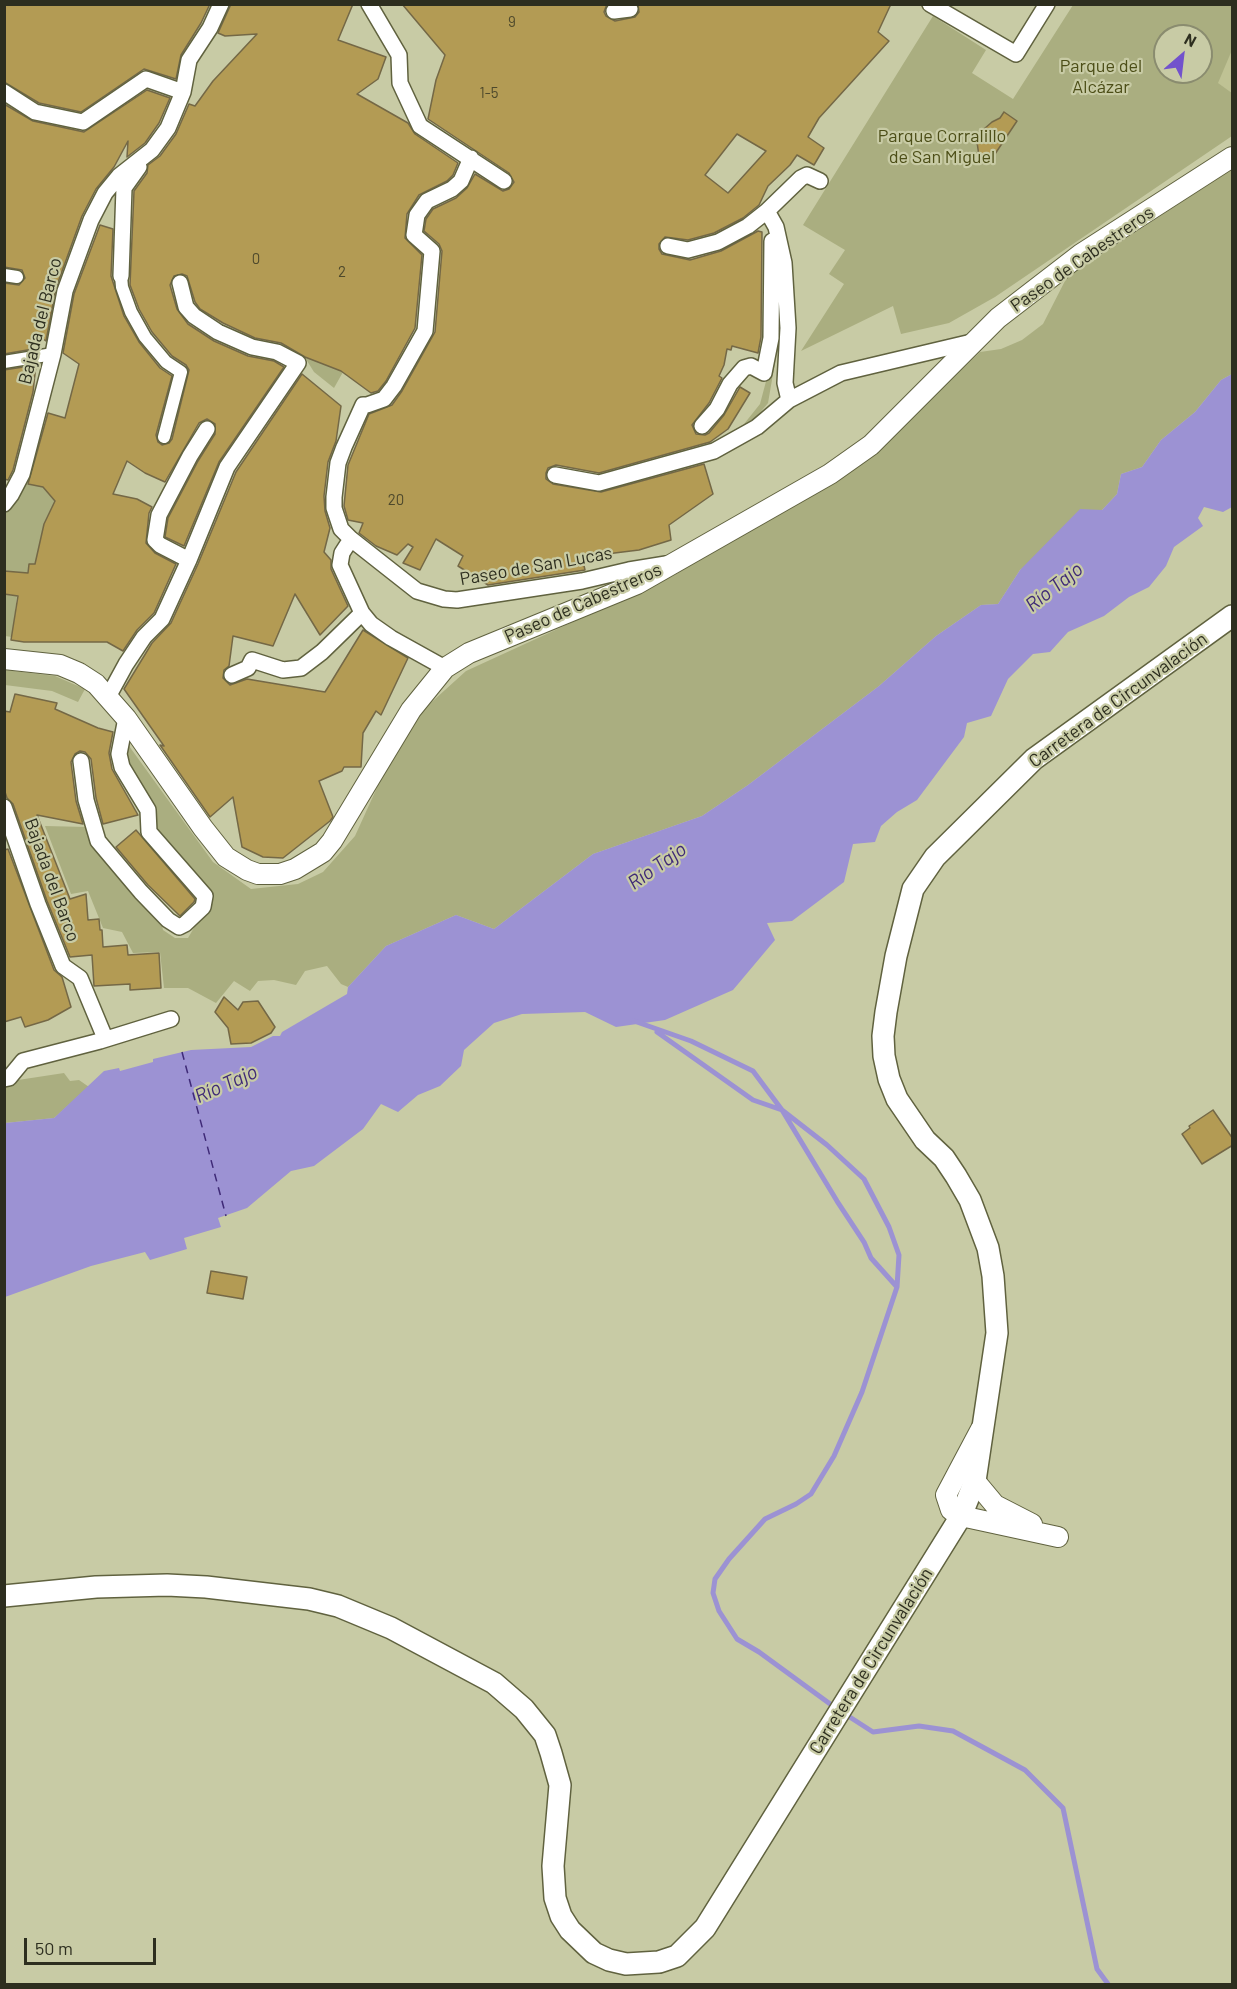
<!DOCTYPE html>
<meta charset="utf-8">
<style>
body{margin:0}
#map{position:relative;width:1237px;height:1989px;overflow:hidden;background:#c8cba5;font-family:Barlow,sans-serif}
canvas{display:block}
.frame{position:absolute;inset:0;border:6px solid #2d2e1f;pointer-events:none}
.north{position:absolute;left:1153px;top:24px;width:60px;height:60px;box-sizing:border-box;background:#c8cba5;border:2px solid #8a8c6f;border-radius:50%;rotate:28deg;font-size:16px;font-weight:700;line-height:24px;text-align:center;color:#2d2e1f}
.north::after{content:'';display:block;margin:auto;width:21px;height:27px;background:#7252cc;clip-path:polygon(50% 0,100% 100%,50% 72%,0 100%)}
.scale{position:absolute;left:24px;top:1938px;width:132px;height:27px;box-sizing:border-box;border:3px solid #2d2e1f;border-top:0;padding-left:8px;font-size:18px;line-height:21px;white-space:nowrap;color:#2d2e1f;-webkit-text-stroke:4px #c8cba5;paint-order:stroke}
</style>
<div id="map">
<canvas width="1237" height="1989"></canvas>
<div class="frame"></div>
<div class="north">N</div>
<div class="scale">50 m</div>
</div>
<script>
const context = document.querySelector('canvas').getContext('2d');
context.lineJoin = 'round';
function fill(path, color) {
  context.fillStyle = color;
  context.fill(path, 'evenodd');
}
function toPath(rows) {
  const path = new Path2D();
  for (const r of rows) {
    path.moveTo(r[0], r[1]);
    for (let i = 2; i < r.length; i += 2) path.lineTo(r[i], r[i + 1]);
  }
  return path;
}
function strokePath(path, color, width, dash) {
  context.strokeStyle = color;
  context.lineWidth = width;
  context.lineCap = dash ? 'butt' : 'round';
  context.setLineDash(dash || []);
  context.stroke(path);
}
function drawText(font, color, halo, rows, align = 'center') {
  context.font = font + ' Barlow,sans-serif';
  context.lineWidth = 4.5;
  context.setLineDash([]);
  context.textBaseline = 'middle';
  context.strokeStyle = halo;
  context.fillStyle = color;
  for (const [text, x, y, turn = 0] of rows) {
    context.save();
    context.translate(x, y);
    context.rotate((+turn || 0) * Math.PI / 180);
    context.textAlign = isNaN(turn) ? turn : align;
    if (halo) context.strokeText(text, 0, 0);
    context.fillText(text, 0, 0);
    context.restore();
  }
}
fill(toPath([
 [1232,49,1232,93,1217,83]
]), '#bfc294');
fill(toPath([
 [1073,5,1232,5,1232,50,1218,83,1232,93,1232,136,995,297,949,323,901,334,893,306,801,351,844,284,829,274,845,250,803,225,933,16,986,50,972,73,1013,99],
 [1165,36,1201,36,1201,72,1165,72],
 [1232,169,1232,374,1221,380,1195,412,1161,440,1142,467,1121,474,1117,494,1102,510,1020,570,998,604,981,605,936,636,879,686,748,785,702,816,593,854,494,929,456,915,386,946,348,987,341,984,327,966,305,971,296,985,274,980,258,981,250,991,234,981,216,1003,188,988,164,988,160,952,133,953,122,932,103,928,88,891,71,894,45,826,87,827,161,921,163,930,175,938,188,938,195,926,208,913,213,898,158,840,128,769,125,755,129,746,213,862,251,889,298,884,323,872,355,836,385,770,424,709,466,671,673,576,869,457,980,352,1001,349,1022,340,1043,324,1067,277],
 [776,306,779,339,768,403,753,421,736,434,760,404,769,370],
 [304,356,343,372,334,388,314,372],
 [22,483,43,487,55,501,44,524,38,554,44,565,29,564,28,573,5,571,4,517],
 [4,594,17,596,12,637,5,636],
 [5,670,55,676,85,689,78,702,52,691,5,685],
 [64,1073,70,1081,79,1080,89,1087,54,1118,5,1123,5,1082]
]), '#aaae80');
fill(toPath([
 [1232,374,1232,507,1223,512,1204,507,1198,518,1203,526,1174,547,1166,566,1149,587,1129,597,1104,616,1068,632,1050,652,1033,654,1008,679,991,716,967,723,964,737,917,800,897,812,881,826,875,842,853,844,844,882,792,921,767,923,775,940,733,990,665,1020,616,1027,585,1012,522,1014,494,1023,464,1050,461,1066,440,1086,418,1095,398,1112,381,1104,363,1129,314,1166,291,1171,247,1208,218,1218,221,1227,184,1238,187,1249,150,1260,145,1252,91,1266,5,1297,5,1123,54,1118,104,1071,119,1068,120,1071,153,1062,153,1059,191,1050,251,1047,273,1036,280,1036,282,1032,347,994,348,987,386,946,456,915,494,929,593,854,702,816,748,785,879,686,936,636,981,605,998,604,1020,570,1080,509,1102,510,1117,494,1121,474,1142,467,1161,440,1195,412,1221,380]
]), '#9c92d3');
strokePath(toPath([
 [634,1021,691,1041,753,1071,782,1110,827,1145,864,1179,889,1227,899,1255,897,1287,862,1392,834,1456,811,1494,796,1504,765,1519,729,1559,715,1579,713,1593,719,1611,737,1639,759,1652,837,1709],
 [657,1032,753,1100,782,1110,837,1201,864,1242,871,1258,897,1287],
 [845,1714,873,1732,919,1726,953,1731,1025,1770,1063,1808,1097,1969,1108,1984]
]), '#9c92d3', 5);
strokePath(toPath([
 [182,1052,226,1216]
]), '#3f2a77', 1.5, [8, 6]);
const building = toPath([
 [4,4,210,4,201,23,181,55,176,79,144,69,81,112,39,103,4,82,4,4],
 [231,4,353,4,338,40,386,57,378,79,357,94,408,123,415,134,458,163,453,175,447,181,419,195,407,214,405,238,422,255,415,328,386,381,378,391,371,393,341,371,305,357,281,343,255,338,223,323,200,309,195,302,187,276,182,274,174,276,170,285,177,309,188,324,214,341,248,356,274,361,284,367,219,462,184,546,165,537,168,518,198,461,215,434,215,424,207,419,199,423,165,482,145,473,127,461,113,494,137,499,152,507,149,513,146,543,155,553,176,564,154,613,137,630,123,651,107,642,24,642,11,640,18,596,4,594,4,571,28,573,29,564,35,564,44,524,55,501,43,487,28,484,48,413,65,418,79,364,63,353,74,294,100,225,113,229,111,276,124,316,139,342,160,368,172,376,156,435,158,442,162,445,169,443,172,439,189,370,186,365,172,356,152,332,139,309,130,285,134,191,147,173,148,165,160,156,176,134,189,104,195,106,213,81,257,34,225,36,218,33,231,4],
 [402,4,607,4,604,12,606,16,615,21,635,17,639,12,638,4,891,4,878,32,889,41,819,118,808,137,824,148,814,165,797,155,790,165,768,186,759,205,743,218,714,233,688,240,665,237,659,244,659,249,662,254,690,260,721,251,758,231,762,232,761,337,758,353,732,346,731,350,727,349,724,365,719,376,722,378,709,403,692,425,696,434,705,435,709,433,724,415,740,387,750,393,728,429,710,442,599,473,556,465,548,468,546,473,546,479,553,484,601,492,704,464,713,494,669,525,671,540,639,550,582,557,585,570,488,585,458,566,463,556,436,539,420,570,403,563,413,547,408,544,397,555,376,546,359,533,363,523,348,520,344,506,348,465,369,414,392,405,402,391,435,332,442,251,439,244,424,231,426,219,433,209,456,198,467,188,475,174,503,191,509,189,514,182,509,173,428,119,436,80,445,55,402,4],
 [737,134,766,151,728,193,705,175,737,134],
 [147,90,170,98,159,123,145,143,127,157,128,141,114,167,96,189,82,216,56,288,46,341,40,337,39,348,4,354,4,283,19,285,25,278,22,270,4,267,4,104,33,121,84,132,147,90],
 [1004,112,1017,121,989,163,979,156,977,142,984,129,992,122,1000,118,1004,112],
 [36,365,33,392,13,470,8,480,4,479,4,370,36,365],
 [302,374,341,406,336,441,328,462,324,496,325,511,330,528,324,552,331,560,331,569,348,606,320,635,295,594,273,646,233,636,229,666,224,670,223,678,230,685,247,679,325,692,363,630,408,658,381,715,376,711,363,733,361,767,344,767,342,771,319,781,333,817,330,821,283,858,263,857,242,847,233,797,210,817,160,745,164,746,124,689,152,643,171,623,198,564,236,472,302,374],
 [15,694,57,703,55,709,98,728,113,732,109,753,112,769,138,815,103,824,96,798,91,759,85,752,80,751,75,754,71,762,76,801,83,824,37,815,70,899,86,894,88,920,99,919,100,930,102,930,103,947,127,945,128,955,159,953,161,988,130,990,130,984,94,986,92,955,70,957,47,901,13,804,7,798,4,789,4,711,10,712,15,694],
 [136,830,195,899,194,902,180,916,148,885,116,847,136,830],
 [8,849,54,970,62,977,71,1007,48,1020,25,1027,21,1017,4,1022,4,850,8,849],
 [224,997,238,1010,243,1002,258,1001,275,1027,271,1033,251,1043,231,1044,228,1028,215,1012,224,997],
 [1213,1110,1233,1139,1233,1145,1202,1164,1182,1134,1190,1128,1189,1126,1213,1110],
 [211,1271,247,1277,243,1299,207,1293,211,1271]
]);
fill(building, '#b39b54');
strokePath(building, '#746846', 1.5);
const pedestrian = toPath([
 [4,275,17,277],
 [121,276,122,287,131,312,145,337,166,362,181,372,164,437],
 [4,362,53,354]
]);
const minor = toPath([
 [369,4,399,55,400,83,420,126,504,181],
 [930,4,1016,54,1047,4],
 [614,11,630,9],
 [4,92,35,112,83,122,146,79,183,92],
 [471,158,461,181,452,189,427,201,417,215,414,235,432,251,425,331,394,386,384,399,367,405,363,405,344,447,338,463,334,497,334,508,341,529,351,539,417,591,444,599,457,600,582,581,629,570,666,564],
 [668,246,688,250,718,242,748,226,767,211],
 [121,276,124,188,139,167],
 [789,400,785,383,788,328,784,263,776,227,767,211,801,178,807,175,820,181],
 [702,426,717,409,730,384,744,368,751,366,764,373,771,338,772,241],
 [555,475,599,483,714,451,757,427,789,400,841,373,976,341],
 [4,504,11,495,22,474,53,354,65,291,91,220,105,193,119,176,152,150,168,128,183,92,189,60,210,28,221,4],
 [351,539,342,553,340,565,362,613,371,624,391,638,445,668],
 [189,560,160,545,155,540,159,515,190,456,207,429],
 [232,675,248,668,252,660,283,670,301,668,322,652,362,613],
 [108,697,126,664,144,637,162,619,189,560,227,467,298,363,277,352,252,347,218,332,194,316,186,307,180,283],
 [81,761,86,800,98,841,141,892,168,920,179,927,185,924,203,907,205,896,149,832,148,810,122,767,119,754,126,718],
 [4,807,38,904,63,966,80,978,105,1038],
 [4,1079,9,1078,23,1061,100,1041,171,1019]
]);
const tertiary = toPath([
 [4,659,60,665,79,673,96,684,126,718,203,828,226,857,247,870,258,874,280,874,295,869,323,852,332,841,411,710,445,668,469,653,637,584,830,474,871,445,998,318,1081,254,1232,157],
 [981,1429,946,1495,951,1510,961,1516,1058,1537],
 [975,1481,995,1505,1032,1524]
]);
const secondary = toPath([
 [4,1596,96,1587,167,1585,206,1587,309,1599,338,1606,391,1628,479,1675,494,1683,524,1709,545,1735,551,1753,560,1785,553,1866,555,1898,561,1916,570,1930,594,1953,609,1960,626,1964,659,1962,677,1956,705,1928,961,1516,975,1481,997,1333,993,1276,988,1248,970,1200,956,1176,944,1158,925,1140,897,1099,889,1079,884,1056,883,1036,886,1012,896,956,913,889,935,857,1034,759,1232,616]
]);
strokePath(pedestrian, '#60623f', 15);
strokePath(minor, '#60623f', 18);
strokePath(tertiary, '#60623f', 22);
strokePath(secondary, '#60623f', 24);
strokePath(pedestrian, '#fff', 12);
strokePath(minor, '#fff', 15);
strokePath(tertiary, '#fff', 20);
strokePath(secondary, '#fff', 21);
drawText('15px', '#4e492c', null, [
 ["9",512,22],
 ["1-5",489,93],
 ["0",256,259],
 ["2",342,272],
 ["20",396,500]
]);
drawText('18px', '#4c4e17', '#c8cba5', [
 ["Parque del",1101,66],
 ["Alcázar",1101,87],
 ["Parque Corralillo",942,136],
 ["de San Miguel",942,157]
]);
drawText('18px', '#2d2e1f', '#c8cba5', [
 ["Paseo de Cabestreros",1082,259,-35],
 ["Bajada del Barco",40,321,-76],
 ["Paseo de San Lucas",536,566,-10],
 ["Paseo de Cabestreros",583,603,-24],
 ["Carretera de Circunvalación",1118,700,-36],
 ["Bajada del Barco",52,880,70],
 ["Carretera de Circunvalación",871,1661,-58]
]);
drawText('italic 20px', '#3f2a77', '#c8cba5', [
 ["Río Tajo",1054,587,-38],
 ["Río Tajo",657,866,-35],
 ["Río Tajo",226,1084,-24]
]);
</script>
